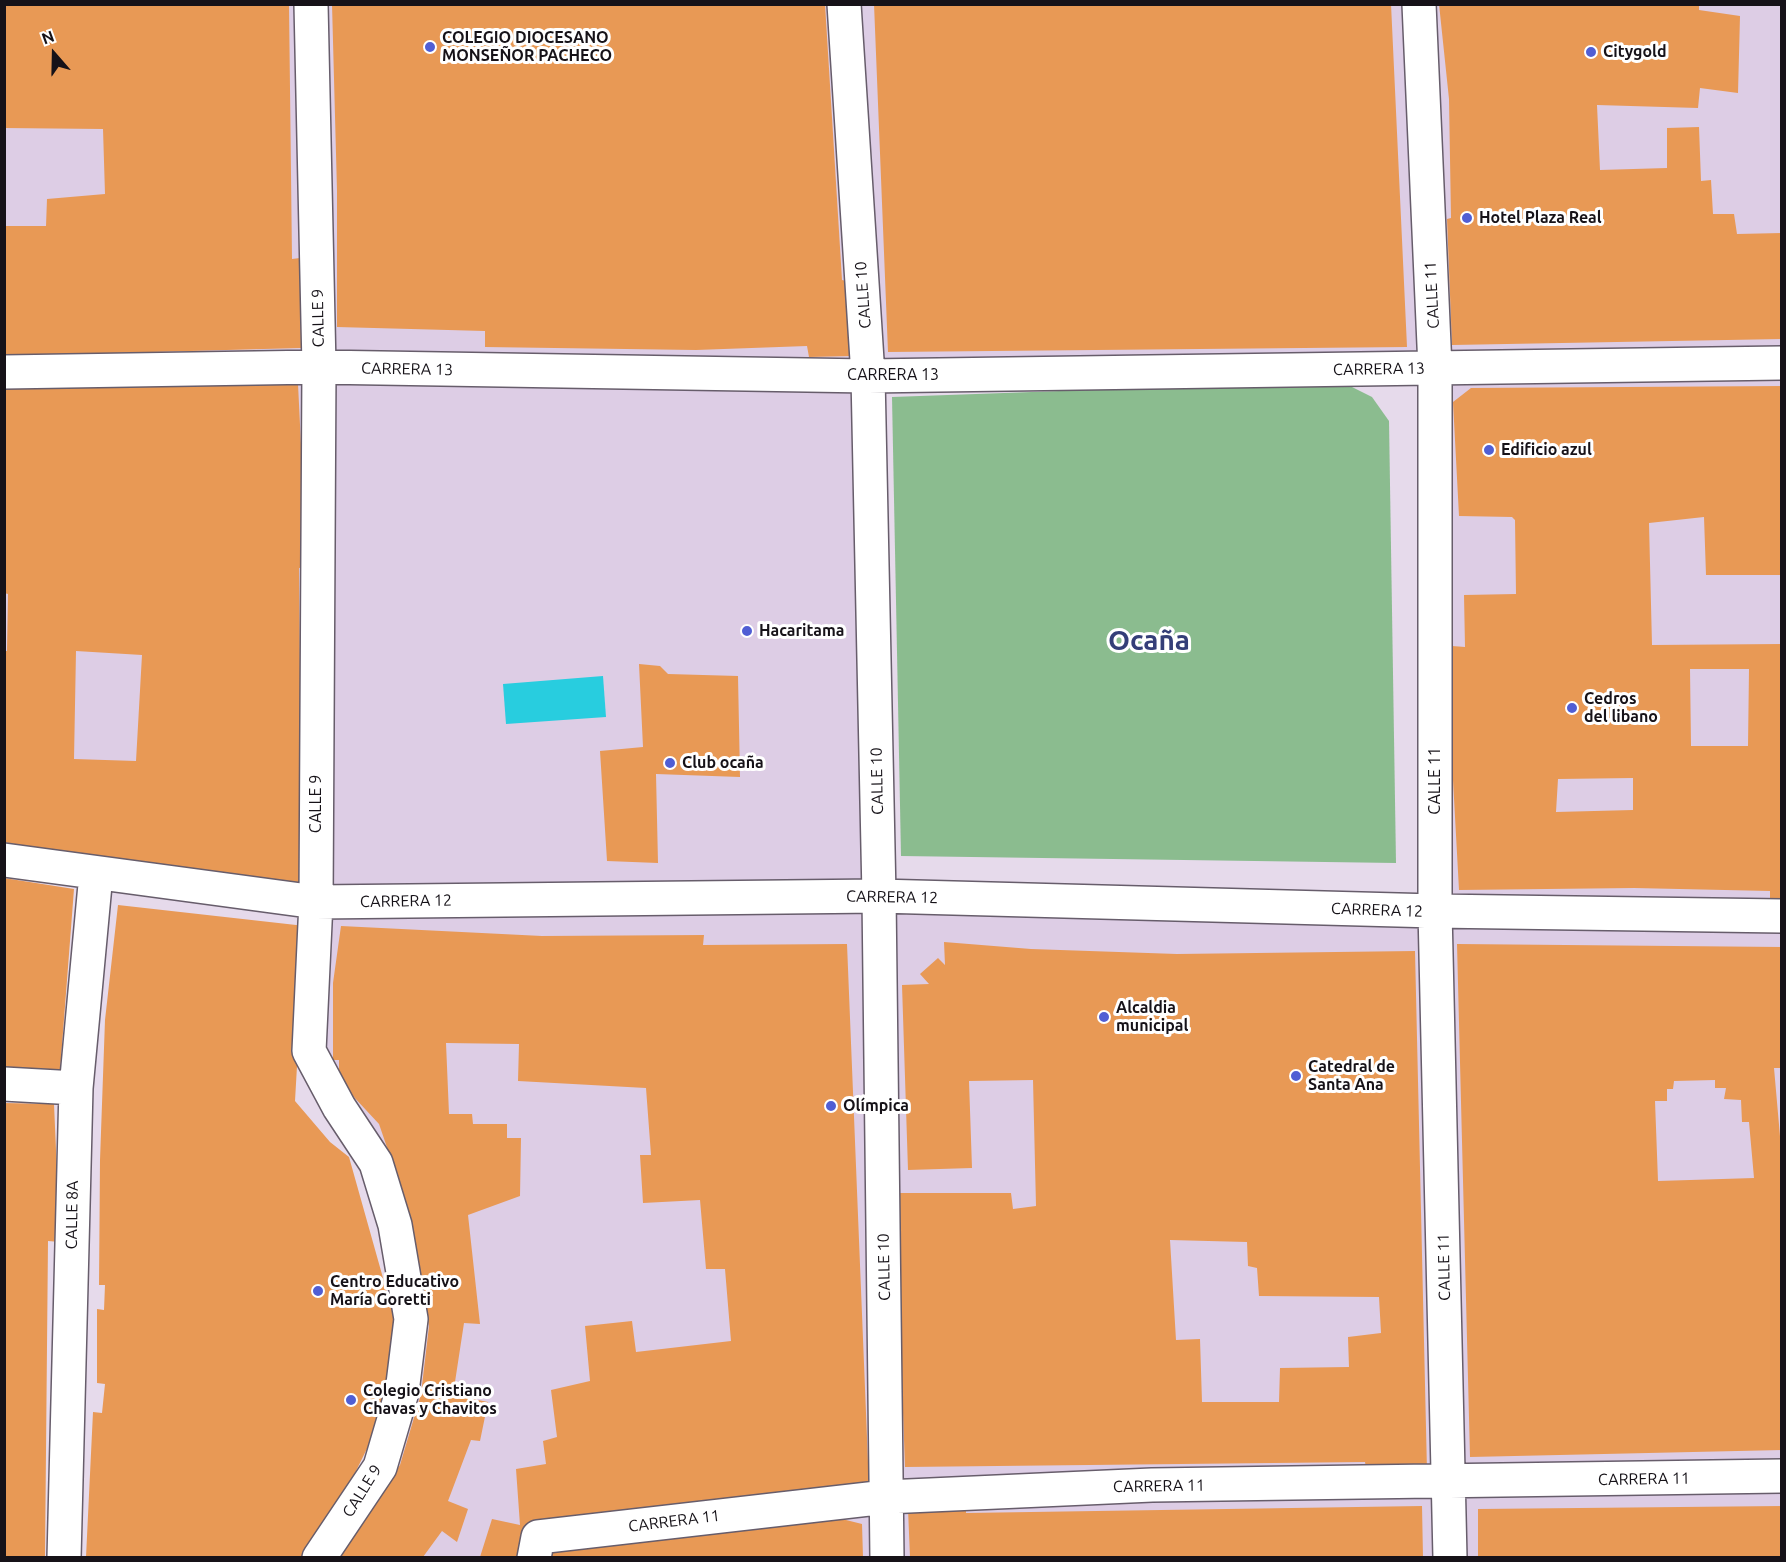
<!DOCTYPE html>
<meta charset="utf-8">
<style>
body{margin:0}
#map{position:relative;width:1786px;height:1562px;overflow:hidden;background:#e6daeb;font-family:Ubuntu,sans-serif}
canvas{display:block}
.frame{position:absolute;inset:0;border:6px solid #161218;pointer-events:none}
.north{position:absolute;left:24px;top:24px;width:60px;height:60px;-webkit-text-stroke:4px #fff;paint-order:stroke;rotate:340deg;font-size:16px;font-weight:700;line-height:24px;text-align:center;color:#161218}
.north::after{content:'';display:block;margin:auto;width:21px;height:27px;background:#161218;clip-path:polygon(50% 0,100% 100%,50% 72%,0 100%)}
</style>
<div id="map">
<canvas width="1786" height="1562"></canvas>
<div class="frame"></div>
<div class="north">N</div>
</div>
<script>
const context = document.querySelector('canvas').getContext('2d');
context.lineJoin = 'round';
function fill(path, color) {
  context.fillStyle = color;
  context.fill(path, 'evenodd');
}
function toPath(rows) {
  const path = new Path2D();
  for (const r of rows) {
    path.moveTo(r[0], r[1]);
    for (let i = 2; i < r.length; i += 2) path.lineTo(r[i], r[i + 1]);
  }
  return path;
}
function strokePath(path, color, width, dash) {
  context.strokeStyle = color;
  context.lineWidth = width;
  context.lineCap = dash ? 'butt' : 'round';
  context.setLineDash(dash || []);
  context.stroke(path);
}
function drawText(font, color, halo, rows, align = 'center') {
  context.font = font + ' Ubuntu,sans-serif';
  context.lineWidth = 6;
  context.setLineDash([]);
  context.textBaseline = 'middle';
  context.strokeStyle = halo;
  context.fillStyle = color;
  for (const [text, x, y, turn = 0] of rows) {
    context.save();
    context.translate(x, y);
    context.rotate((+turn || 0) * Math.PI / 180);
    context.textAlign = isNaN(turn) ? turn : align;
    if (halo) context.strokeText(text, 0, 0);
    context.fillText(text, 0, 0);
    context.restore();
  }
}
fill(toPath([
 [4,5,1781,5,1781,1557,321,1557,406,1397,413,1340,360,1155,313,1093,325,909,5,867],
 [1427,361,1423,899,893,906,881,388]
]), '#ddcde5');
fill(toPath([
 [1340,381,1372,397,1389,421,1396,863,901,856,892,397]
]), '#8bbc8f');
fill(toPath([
 [603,676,606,717,506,724,503,684]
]), '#28cddf');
fill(toPath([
 [4,4,289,4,292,259,300,258,301,348,4,356,4,226,46,226,47,199,105,194,103,129,4,128],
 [332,4,825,4,842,280,850,282,854,356,809,357,807,346,696,350,485,347,485,331,337,327,337,191],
 [874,4,1391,4,1407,347,888,352],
 [1439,4,1699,4,1699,10,1740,16,1738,93,1700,88,1698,108,1597,105,1600,170,1667,168,1667,128,1699,127,1701,181,1711,180,1713,214,1734,214,1737,234,1782,233,1782,339,1452,345,1447,219,1451,218,1449,99],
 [153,381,298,384,307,567,299,568,300,675,305,676,309,886,58,852,4,842,4,651,7,651,8,594,4,593,4,387],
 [76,651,142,655,136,761,74,759],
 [1782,386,1782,575,1706,575,1704,517,1649,523,1652,645,1782,644,1782,904,1770,904,1770,891,1634,888,1459,890,1453,780,1452,646,1465,647,1464,595,1516,594,1515,520,1512,517,1459,516,1453,402,1471,388],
 [1690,669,1749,669,1748,746,1691,746],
 [1633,778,1633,810,1556,812,1558,779],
 [639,664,660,666,668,674,738,676,740,777,656,774,658,863,607,861,600,751,643,747],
 [4,878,74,889,60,1071,4,1067],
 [118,905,305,926,295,1101,330,1142,349,1157,401,1342,396,1390,355,1473,304,1557,86,1557,93,1412,102,1413,105,1384,97,1383,97,1309,104,1310,105,1285,99,1285,100,1160,105,1020],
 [341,926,542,936,704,935,703,945,847,944,869,1487,649,1512,526,1557,480,1557,492,1519,520,1525,516,1469,546,1464,543,1441,557,1437,551,1390,590,1381,585,1326,632,1321,636,1352,731,1341,725,1269,706,1269,700,1200,643,1203,640,1155,651,1155,646,1088,518,1081,519,1044,446,1043,449,1114,472,1114,473,1124,507,1124,507,1138,521,1138,520,1196,468,1215,480,1324,464,1323,453,1395,488,1402,480,1441,471,1440,448,1501,468,1509,457,1542,442,1531,423,1557,337,1557,400,1465,421,1394,429,1326,415,1263,417,1262,405,1200,379,1124,339,1081,339,1060,333,1060,333,983],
 [944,942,1031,949,1177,954,1415,951,1427,1471,1366,1468,1365,1462,905,1467,895,1193,1011,1193,1013,1209,1036,1206,1033,1080,969,1081,972,1168,908,1170,902,985,929,984,920,974,938,958,945,965],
 [1170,1240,1247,1242,1248,1266,1257,1268,1259,1296,1379,1297,1381,1333,1348,1337,1349,1367,1280,1368,1279,1402,1202,1402,1200,1339,1176,1340],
 [1457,944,1782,947,1782,1068,1774,1068,1782,1159,1782,1450,1470,1457],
 [1715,1080,1715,1088,1726,1088,1724,1099,1741,1100,1742,1122,1749,1122,1754,1178,1658,1181,1655,1101,1667,1101,1667,1089,1673,1089,1674,1081],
 [4,1103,54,1104,60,1242,48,1241,45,1557,4,1557],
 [1422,1506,1423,1557,910,1557,908,1509,966,1508,966,1513],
 [1782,1506,1782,1557,1478,1557,1478,1509],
 [834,1517,862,1524,863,1557,550,1557,550,1550]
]), '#e89955');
const minor = toPath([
 [311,4,319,367,316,902,309,1051,339,1107,376,1163,395,1225,411,1319,402,1392,380,1467,319,1558],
 [844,4,868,376,879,896,887,1558],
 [1419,4,1435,368,1435,911,1450,1558],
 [4,372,319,367,868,376,1782,363],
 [4,860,316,902,879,896,1435,911,1782,916],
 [4,1084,76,1088],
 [64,1558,76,1088,96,874],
 [534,1558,538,1537,886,1497,1152,1485,1782,1476]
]);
strokePath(minor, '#675d6b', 36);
strokePath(minor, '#fff', 33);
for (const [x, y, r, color] of [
 [430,47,6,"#505ed4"],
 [1591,52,6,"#505ed4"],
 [1467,218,6,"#505ed4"],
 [1489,450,6,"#505ed4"],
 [747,631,6,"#505ed4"],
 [1572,708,6,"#505ed4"],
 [670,763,6,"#505ed4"],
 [1104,1017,6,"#505ed4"],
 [1296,1076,6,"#505ed4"],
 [831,1106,6,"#505ed4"],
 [318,1291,6,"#505ed4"],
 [351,1400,6,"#505ed4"]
]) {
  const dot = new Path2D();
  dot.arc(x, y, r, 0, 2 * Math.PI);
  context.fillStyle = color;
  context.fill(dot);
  strokePath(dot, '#fff', 2);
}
drawText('bold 16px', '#161218', '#fff', [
 ["COLEGIO DIOCESANO",442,38],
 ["MONSEÑOR PACHECO",442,56],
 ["Citygold",1603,52],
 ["Hotel Plaza Real",1479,218],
 ["Edificio azul",1501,450],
 ["Hacaritama",759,631],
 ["Cedros",1584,699],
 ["del libano",1584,717],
 ["Club ocaña",682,763],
 ["Alcaldia",1116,1008],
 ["municipal",1116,1026],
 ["Catedral de",1308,1067],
 ["Santa Ana",1308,1085],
 ["Olímpica",843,1106],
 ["Centro Educativo",330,1282],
 ["María Goretti",330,1300],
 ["Colegio Cristiano",363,1391],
 ["Chavas y Chavitos",363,1409]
], 'left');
drawText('16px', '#161218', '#fff', [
 ["CALLE 10",863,295,-94],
 ["CALLE 11",1432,295,-93],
 ["CALLE 9",318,318,-91],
 ["CARRERA 13",407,369,1],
 ["CARRERA 13",1379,369,-1],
 ["CARRERA 13",893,375],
 ["CALLE 10",877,781,-91],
 ["CALLE 11",1435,781,-90],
 ["CALLE 9",316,804,-90],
 ["CARRERA 12",892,897,1],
 ["CARRERA 12",406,901,-1],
 ["CARRERA 12",1377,910,2],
 ["CALLE 8A",72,1215,-89],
 ["CALLE 10",884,1267,-91],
 ["CALLE 11",1444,1267,-91],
 ["CARRERA 11",1644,1479,-1],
 ["CARRERA 11",1159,1486,-1],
 ["CALLE 9",362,1491,-58],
 ["CARRERA 11",674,1521,-7]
]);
drawText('bold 28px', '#343e78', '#fff', [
 ["Ocaña",1149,641]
]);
</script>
